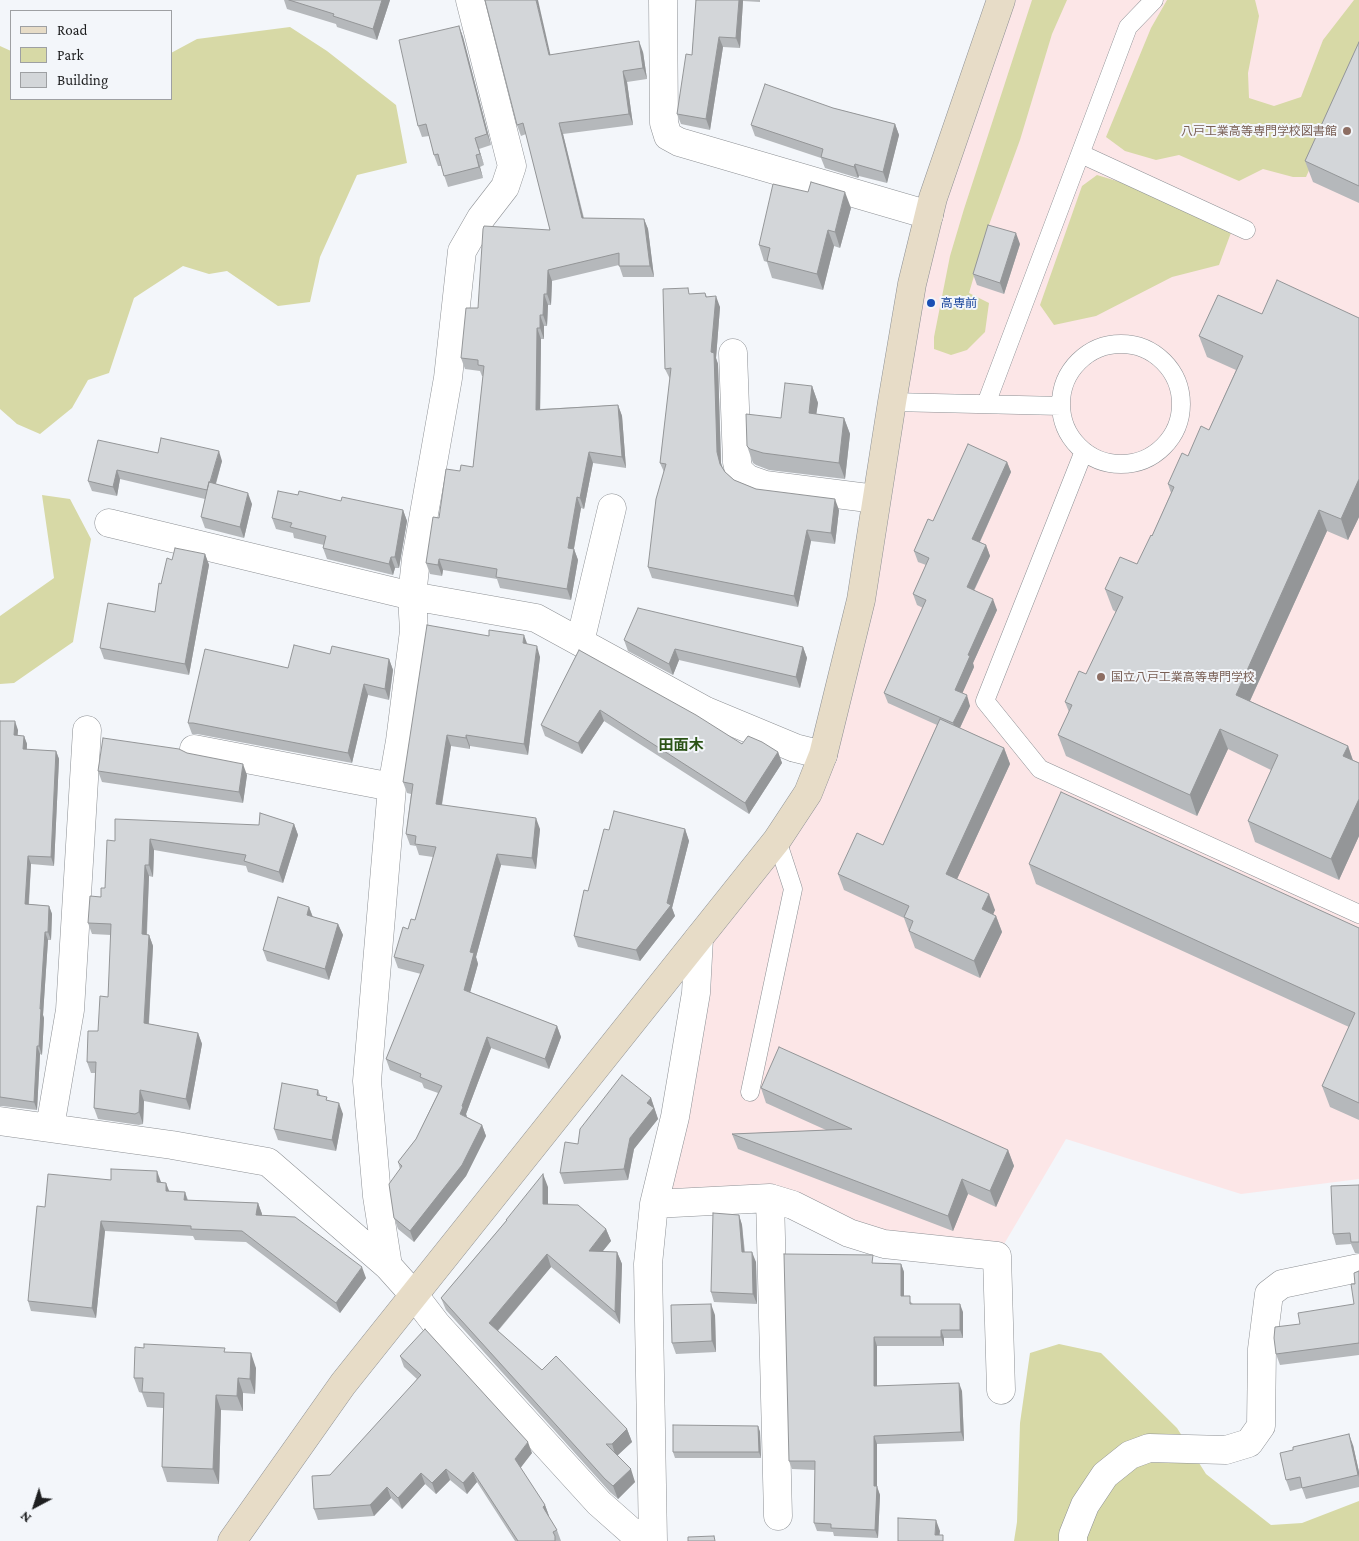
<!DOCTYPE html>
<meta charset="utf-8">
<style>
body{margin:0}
#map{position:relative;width:1359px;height:1541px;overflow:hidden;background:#f3f6fa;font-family:"Crimson Pro",serif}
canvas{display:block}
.legend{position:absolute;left:10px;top:10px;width:162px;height:90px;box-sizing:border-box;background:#f3f6fa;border:1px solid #9ea0a3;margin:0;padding:6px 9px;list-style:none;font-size:15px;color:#1e1f20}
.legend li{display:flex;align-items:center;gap:10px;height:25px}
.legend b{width:25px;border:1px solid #9ea0a3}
.north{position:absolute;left:10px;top:1481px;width:50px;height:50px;-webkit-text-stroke:4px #f3f6fa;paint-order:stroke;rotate:220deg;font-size:14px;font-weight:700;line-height:20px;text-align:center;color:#1e1f20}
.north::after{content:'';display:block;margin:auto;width:18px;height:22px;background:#1e1f20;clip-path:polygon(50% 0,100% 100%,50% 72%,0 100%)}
</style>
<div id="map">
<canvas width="1359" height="1541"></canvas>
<ul class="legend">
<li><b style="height:6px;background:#e7dcc7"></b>Road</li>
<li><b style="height:14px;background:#d7d9a6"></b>Park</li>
<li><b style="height:14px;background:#d3d6d9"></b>Building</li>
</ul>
<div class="north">N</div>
</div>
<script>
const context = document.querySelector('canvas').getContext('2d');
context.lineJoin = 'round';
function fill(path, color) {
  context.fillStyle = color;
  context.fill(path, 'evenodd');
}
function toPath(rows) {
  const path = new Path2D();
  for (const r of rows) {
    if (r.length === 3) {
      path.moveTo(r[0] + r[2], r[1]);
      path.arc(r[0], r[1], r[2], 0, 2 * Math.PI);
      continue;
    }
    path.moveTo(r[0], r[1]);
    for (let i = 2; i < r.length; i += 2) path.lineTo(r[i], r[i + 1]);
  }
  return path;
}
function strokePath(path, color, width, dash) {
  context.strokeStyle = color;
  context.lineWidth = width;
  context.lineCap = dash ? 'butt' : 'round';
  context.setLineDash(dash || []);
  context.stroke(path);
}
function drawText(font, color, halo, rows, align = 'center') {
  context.font = font + ' "Crimson Pro","Noto Sans JP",serif';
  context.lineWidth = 4;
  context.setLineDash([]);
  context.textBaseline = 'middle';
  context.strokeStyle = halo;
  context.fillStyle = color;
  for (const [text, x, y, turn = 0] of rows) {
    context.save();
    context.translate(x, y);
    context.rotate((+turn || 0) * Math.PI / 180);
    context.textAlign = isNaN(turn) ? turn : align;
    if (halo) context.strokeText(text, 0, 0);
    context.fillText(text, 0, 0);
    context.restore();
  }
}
fill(toPath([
 [1001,0,1359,0,1359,1179,1241,1194,1066,1139,997,1256,884,1244,793,1205,654,1204,699,938,808,793,892,402]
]), '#fce6e7');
fill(toPath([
 [1032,0,1067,0,1052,34,1020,140,989,225,969,293,989,303,985,332,967,350,951,355,934,349,934,337,950,256,964,209],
 [1167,0,1255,0,1259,16,1248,73,1249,98,1274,106,1301,97,1323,40,1354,0,1359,0,1359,58,1306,177,1293,177,1263,169,1239,181,1179,155,1156,160,1125,151,1106,137,1151,28],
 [290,27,327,51,396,105,407,163,357,175,320,257,310,302,278,306,227,271,209,274,183,266,134,298,109,373,88,380,72,408,40,434,17,424,0,409,0,46,11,51,11,99,171,99,171,53,197,39],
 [1097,175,1120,182,1232,230,1219,265,1172,277,1096,316,1054,325,1040,305,1082,186],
 [42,495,70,499,91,539,73,642,14,683,0,684,0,616,54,578],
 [1059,1344,1101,1353,1177,1428,1206,1474,1271,1525,1302,1523,1359,1501,1359,1541,1014,1541,1017,1522,1020,1423,1030,1353]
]), '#d7d9a6');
const lane = toPath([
 [1081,154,1246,230],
 [1121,404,60],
 [892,402,1061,406],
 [986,404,1128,27,1154,0],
 [1084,451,985,701,1040,769,1359,914],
 [750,1092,793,889,777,840]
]);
const street = toPath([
 [663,0,664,123,668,136,679,142,929,215],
 [733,353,737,462,739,471,748,479,765,485,876,499],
 [109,523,412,596,536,618,706,711,795,748,823,755],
 [580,642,612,508],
 [194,749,392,787],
 [0,1121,172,1145,268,1162,388,1266,414,1295,437,1325,599,1503,642,1541],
 [50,1127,70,1010,87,730],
 [770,1198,778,1516],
 [654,1204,770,1198,793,1205,849,1233,884,1244,997,1256,1001,1390],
 [388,1266,377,1196,367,1081,392,787,400,741,414,631,412,596,416,559,448,378,462,251,481,218,505,187,512,166,470,0],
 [653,1541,648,1264,654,1204,675,1117,696,993,699,938],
 [1073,1541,1073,1535,1085,1505,1105,1475,1130,1455,1149,1448,1226,1450,1249,1443,1261,1426,1262,1349,1269,1294,1282,1284,1359,1268]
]);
const secondary = toPath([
 [232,1541,343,1384,777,840,808,793,823,755,861,600,892,402,912,284,933,198,1001,0]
]);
strokePath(lane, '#8e9195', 19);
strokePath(street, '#8e9195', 29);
strokePath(secondary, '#8e9195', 29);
strokePath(lane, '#fff', 18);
strokePath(street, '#fff', 28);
strokePath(secondary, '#e7dcc7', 28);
fill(toPath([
 [284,0,390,0,377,40,337,27,336,24,287,9],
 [696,0,760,0,760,2,743,1,740,48,723,47,710,130,681,124,677,114,692,55],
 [459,26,463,37,491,145,479,149,484,165,480,167,483,178,448,187,441,166,438,166,434,155,429,136,422,137,418,126],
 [1359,42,1359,203,1313,182,1305,161],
 [643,52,647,79,627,82,633,125,563,134,584,218,644,219,648,229,654,277,623,277,619,265,552,281,551,305,548,305,547,326,544,326,544,339,541,339,540,409,618,405,622,416,626,468,593,463,584,509,581,508,574,549,578,560,571,600,500,588,497,579,443,570,442,576,430,574,426,563,439,518,460,471,473,467,483,376,482,376,480,371,465,369,461,358,478,308,550,230,526,134,521,136,517,125,550,55],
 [833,108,895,124,899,135,887,183,859,176,858,178,825,168,821,158,755,136,751,125],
 [851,208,840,248,834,246,823,290,772,278,767,262,764,261,759,245],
 [1020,244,1004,294,977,285,973,274],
 [705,293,707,297,720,307,716,358,718,364,721,463,723,468,725,472,734,480,756,489,839,510,835,544,811,541,798,607,652,578,648,567,664,472,660,463,670,379,665,369,690,294],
 [1262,314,1359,318,1359,517,1348,540,1327,531,1250,701,1348,746,1353,760,1359,763,1359,836,1339,880,1255,842,1248,821,1271,770,1228,749,1197,816,1066,756,1058,735,1069,712,1065,702,1086,674,1116,612,1113,610,1105,589,1137,564,1152,536,1171,493,1168,484,1188,456,1209,430,1236,370,1207,357,1199,336],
 [812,386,818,403,816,414,844,418,850,434,845,479,769,470,756,465,753,463,747,446,781,418],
 [158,453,222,461,216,484,252,504,244,538,205,528,201,517,205,499,120,479,117,496,92,491,88,481],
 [1007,462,1011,472,980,542,986,545,990,556,974,591,997,610,973,663,974,667,962,693,970,706,960,728,1004,748,1010,764,957,879,995,910,993,914,996,916,1002,932,980,978,915,948,904,918,844,890,838,874,883,845,937,725,888,703,884,693,923,608,917,605,913,594,926,565,918,562,914,551,933,521],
 [298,495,403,510,407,521,399,568,395,568,393,575,327,559,323,548,324,545,294,538,293,533,276,529,272,518],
 [205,554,209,565,189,675,104,659,100,648,155,612,161,584,172,560],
 [624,640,803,647,807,658,800,688,679,660,673,675,628,651],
 [527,644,540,657,528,755,470,746,470,749,451,746,442,805,540,829,536,869,501,865,476,957,478,964,470,992,557,1026,561,1037,549,1069,491,1048,466,1114,467,1117,482,1125,486,1136,466,1176,414,1242,398,1229,394,1218,400,1169,398,1162,416,1139,438,1093,424,1088,422,1083,390,1070,386,1059,421,974,398,968,394,957,408,929,415,920,433,857,419,855,416,846,410,845,406,834,411,794,407,793,403,782],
 [579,650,742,744,778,752,782,763,749,814,604,721,582,754,545,736,541,725],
 [330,654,389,659,393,670,389,700,368,695,352,763,197,734,192,734,188,723,288,668],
 [0,721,18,730,17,736,24,736,27,744,27,750,56,751,59,759,54,866,31,864,29,904,49,906,52,914,51,940,48,940,43,1015,44,1018,42,1055,40,1054,37,1110,2,1106,0,1106],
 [187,753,247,775,243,803,102,782,98,771],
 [294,824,298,835,283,883,248,872,246,866,154,850,153,877,149,876,147,935,149,935,153,946,149,1024,198,1033,202,1044,190,1110,144,1101,143,1124,139,1125,98,1119,94,1108,95,1073,91,1073,87,1062,98,1031,108,997,111,935,92,934,88,923,105,888,115,841,259,825],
 [685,829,689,841,672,908,675,916,640,961,578,947,574,936,588,891],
 [1029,864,1359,928,1359,1120,1330,1107,1322,1086,1349,1027,1036,884],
 [309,907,313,917,338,924,343,935,329,980,267,961,263,950],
 [761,1088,1008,1150,1014,1166,996,1207,968,1194,953,1231,738,1149,732,1134,826,1130,766,1103],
 [318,1090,320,1095,343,1114,336,1151,278,1140,274,1129],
 [651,1098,658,1119,634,1149,628,1180,564,1184,560,1173,578,1144],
 [111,1180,161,1182,169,1191,185,1192,188,1200,258,1203,262,1214,262,1216,366,1278,340,1313,246,1242,195,1240,193,1236,105,1231,96,1318,31,1311,28,1301],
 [1359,1185,1359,1253,1355,1253,1351,1244,1336,1245,1333,1234],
 [548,1187,548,1204,606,1229,611,1241,603,1251,617,1252,622,1264,620,1324,551,1267,498,1331,542,1370,627,1429,632,1442,617,1455,635,1482,618,1499,610,1492,446,1310,441,1298,506,1221,506,1220],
 [739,1215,742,1225,745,1252,756,1262,757,1304,714,1302,711,1292],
 [875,1263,901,1264,904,1272,904,1296,913,1304,963,1312,963,1338,944,1338,944,1346,877,1346,877,1386,962,1391,964,1441,877,1444,877,1486,880,1495,878,1538,834,1536,833,1532,817,1531,814,1523,815,1470,792,1469,789,1461],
 [1359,1271,1359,1355,1280,1365,1276,1354,1300,1324,1354,1304,1355,1284],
 [715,1315,716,1352,676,1354,672,1343],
 [226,1352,256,1368,255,1394,243,1393,243,1411,221,1410,219,1484,167,1482,162,1467,163,1408,147,1407,142,1393,139,1392,134,1378],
 [400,1356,532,1453,520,1467,545,1505,549,1516,549,1517,557,1530,561,1541,515,1541,477,1482,467,1494,450,1480,436,1494,425,1484,402,1509,391,1498,374,1516,318,1520,314,1509,417,1379,404,1367],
 [758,1426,760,1432,761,1458,675,1458,673,1452],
 [1353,1445,1359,1472,1359,1487,1306,1499,1302,1488,1290,1491,1286,1480]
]), '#b5b8bb');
fill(toPath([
 [382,0,390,0,377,40,373,29],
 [536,0,538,0,553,66,549,55],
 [739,0,743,0,743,1,740,48,736,38],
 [459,26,463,37,491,145,487,134],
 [719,37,723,47,710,130,706,119],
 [639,41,643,52,647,79,643,68],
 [623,71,627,82,633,125,629,114],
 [559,123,563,134,586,229,582,218],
 [895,124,899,135,887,183,883,172],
 [475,138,479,149,484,165,480,154],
 [476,155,480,167,483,178,479,167],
 [855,164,859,176,858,178,854,167],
 [845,192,851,208,840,248,835,232],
 [644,219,648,229,654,277,650,266],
 [828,230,834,246,823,290,817,274],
 [1016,233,1020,244,1004,294,1000,283],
 [548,270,552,281,551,305,547,294],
 [544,294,548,305,547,326,543,315],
 [716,296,720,307,716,358,718,364,721,463,724,475,720,464,717,452,711,352],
 [540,315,544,326,544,339,540,328],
 [537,328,541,339,540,420,536,410],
 [812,386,818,403,814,430,809,413],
 [618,405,622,416,626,468,622,457],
 [844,418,850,434,845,479,839,463],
 [219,451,222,461,211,500,208,491],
 [589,452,593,463,584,509,580,498],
 [1007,462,1011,472,976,550,972,539],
 [117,470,120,479,117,496,113,487],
 [1359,479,1359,517,1348,540,1341,519],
 [248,493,252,504,244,538,240,527],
 [577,497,581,508,572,559,568,548],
 [835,499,839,510,835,544,831,533],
 [403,510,407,521,399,568,395,557],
 [1319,510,1327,531,1243,716,1236,695],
 [807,530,811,541,798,607,794,596],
 [986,545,990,556,970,598,967,587],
 [574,549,578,560,571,600,567,589],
 [205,554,209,565,189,675,185,664],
 [391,557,395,568,393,575,389,564],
 [439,559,443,570,442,576,438,565],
 [993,599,997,610,973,663,974,667,959,701,955,690,968,655],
 [524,635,528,646,523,643],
 [537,646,540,657,528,755,524,744],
 [803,647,807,658,800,688,796,677],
 [675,649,679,660,673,675,669,664],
 [389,659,393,670,389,700,385,689],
 [364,684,368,695,352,763,348,753],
 [967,695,970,706,957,734,953,723],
 [600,710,604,721,582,754,578,743],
 [15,721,18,730,17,744,14,735],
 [1220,729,1228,749,1197,816,1190,795],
 [447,735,451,746,440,815,436,804],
 [466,735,470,746,470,749,466,738],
 [24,736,27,744,26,758,23,749],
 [1348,746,1355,767,1343,756],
 [1004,748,1010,764,952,890,946,874],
 [56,751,59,759,54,866,51,857],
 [778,752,782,763,749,814,745,803],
 [243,764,247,775,243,803,239,792],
 [1359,799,1359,836,1339,880,1331,859],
 [536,818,540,829,536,869,532,858],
 [294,824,298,835,283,883,279,872],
 [685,829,689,841,672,908,675,916,640,961,636,950,667,903],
 [150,839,154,850,153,877,149,865],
 [497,854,501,865,476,957,478,964,468,1000,464,990,470,952],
 [28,856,31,864,28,912,25,904],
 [145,865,149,876,146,946,142,934],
 [989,894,995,910,988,926,982,909],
 [49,906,52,914,51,940,48,932],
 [309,907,313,918,307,915],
 [996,916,1002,932,980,978,974,961],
 [338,924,343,935,329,980,325,969],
 [45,932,48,940,43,1015,44,1018,42,1055,39,1046,40,1009],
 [149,935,153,946,148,1034,144,1023],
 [557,1026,561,1037,549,1069,545,1059],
 [198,1033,202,1044,190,1110,186,1099],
 [487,1037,491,1048,466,1114,467,1117,460,1114,462,1106],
 [37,1046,40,1054,37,1110,34,1102],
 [140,1090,144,1101,143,1124,139,1112],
 [651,1098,658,1119,634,1149,628,1180,624,1169,630,1138,647,1103],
 [339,1103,343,1114,336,1151,332,1140],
 [482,1125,486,1136,466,1176,414,1242,410,1231],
 [1008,1150,1014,1166,996,1207,990,1191],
 [157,1171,161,1182,160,1193,157,1182],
 [543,1174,548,1187,548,1216,543,1204],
 [962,1179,968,1194,953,1231,948,1216],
 [166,1183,170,1193,166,1191],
 [185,1192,188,1203,184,1200],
 [258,1203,262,1214,260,1226,256,1215],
 [739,1215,742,1225,745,1262,742,1252],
 [101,1221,105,1231,96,1318,92,1308],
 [606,1229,611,1241,593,1263,589,1251],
 [617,1252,622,1264,620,1324,615,1312],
 [752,1252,756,1262,757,1304,753,1294],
 [547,1254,551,1267,493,1336,489,1323],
 [901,1264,904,1272,904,1304,901,1296],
 [362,1267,366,1278,340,1313,336,1303],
 [711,1304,715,1315,716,1352,712,1341],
 [960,1304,963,1312,963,1338,960,1330],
 [941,1330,944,1338,944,1346,941,1337],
 [874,1337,877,1346,877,1395,874,1386],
 [251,1353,256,1368,255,1394,250,1379],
 [238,1378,243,1393,243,1411,237,1396],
 [959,1383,962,1391,964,1441,961,1432],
 [216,1395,221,1410,219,1484,213,1469],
 [758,1426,760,1432,761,1458,759,1452],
 [627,1429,632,1442,616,1457,612,1444],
 [1349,1434,1353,1445,1359,1472,1359,1478],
 [874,1436,877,1444,877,1487,880,1495,878,1538,875,1530,874,1486],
 [528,1442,532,1453,519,1470,515,1459],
 [446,1469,450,1480,436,1494,432,1483],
 [631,1469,635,1482,618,1499,613,1486],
 [473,1472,477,1482,467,1494,463,1483],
 [421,1473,425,1484,402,1509,398,1498],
 [387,1487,391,1498,374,1516,370,1505],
 [545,1505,549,1516,547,1518,543,1507],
 [936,1520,940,1531,939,1541,935,1535]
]), '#949698');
const building = toPath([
 [289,0,382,0,373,29,333,16,334,14,289,0],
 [485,0,536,0,549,55,639,41,643,68,623,71,629,114,559,123,582,218,644,219,650,266,619,266,619,253,548,270,547,294,544,294,543,315,540,315,540,328,537,328,536,410,618,405,622,457,589,452,580,498,577,497,568,548,574,549,567,589,496,577,497,569,439,559,438,565,426,563,433,517,439,518,446,469,460,471,461,465,473,467,484,366,478,365,478,360,461,358,466,308,478,308,483,229,484,226,550,230,523,123,517,125,485,0],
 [696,0,739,0,736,38,719,37,706,119,677,114,686,54,692,55,696,0],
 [459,26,487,134,475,138,480,154,476,155,479,167,444,176,438,154,434,155,426,124,418,126,399,40,459,26],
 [1359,42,1359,186,1305,161,1359,42],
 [765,84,833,108,895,124,883,172,855,164,854,167,821,157,823,149,751,125,765,84],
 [811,182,845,192,835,232,828,230,817,274,767,261,770,248,759,245,773,184,808,192,811,182],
 [988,225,1016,233,1000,283,973,274,988,225],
 [1277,280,1359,318,1359,479,1341,519,1319,510,1236,695,1348,746,1343,756,1359,763,1359,799,1331,859,1248,821,1278,755,1220,729,1190,795,1058,735,1072,705,1065,702,1079,671,1086,674,1123,597,1105,589,1120,557,1137,564,1151,535,1152,536,1174,487,1168,484,1182,453,1188,456,1201,426,1209,430,1243,356,1199,336,1218,295,1262,314,1277,280],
 [688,288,689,294,705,293,706,297,716,296,711,352,714,353,717,452,720,464,725,472,734,480,756,489,835,499,831,533,807,530,794,596,648,567,656,499,666,464,660,463,671,368,665,369,663,289,688,288],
 [785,383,812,386,809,413,844,418,839,463,763,453,750,449,747,446,746,414,781,418,785,383],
 [161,438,219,451,210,482,209,482,207,490,117,470,113,487,88,481,98,440,158,453,161,438],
 [968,444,1007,462,972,539,986,545,967,587,993,599,968,655,970,656,955,690,967,695,953,723,884,693,926,600,913,594,929,558,914,551,928,519,933,521,968,444],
 [209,482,248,493,240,527,201,517,209,482],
 [278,491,298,495,299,491,341,501,342,497,403,510,395,557,391,557,389,564,323,548,326,536,290,527,292,523,272,518,278,491],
 [175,548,205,554,185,664,100,648,108,603,155,612,159,583,161,584,167,558,172,560,175,548],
 [638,608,803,647,796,677,675,649,669,664,624,640,638,608],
 [427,625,489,636,489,630,524,635,523,643,537,646,524,744,466,735,466,738,447,735,436,804,536,818,532,858,497,854,470,952,474,953,464,990,557,1026,545,1059,487,1037,462,1106,463,1107,460,1114,482,1125,462,1165,410,1231,394,1218,389,1184,402,1166,398,1162,416,1139,442,1086,420,1077,421,1074,386,1059,424,965,394,957,403,927,408,929,411,919,415,920,436,847,415,844,416,836,406,834,413,784,403,782,427,625],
 [294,645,330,654,332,646,389,659,385,689,364,684,348,753,193,723,188,723,205,649,288,668,294,645],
 [579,650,696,715,742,744,748,736,762,742,778,752,745,803,600,710,578,743,541,725,579,650],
 [940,719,1004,748,946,874,989,894,982,909,996,916,974,961,909,931,913,921,904,917,909,906,838,874,857,833,883,845,940,719],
 [0,721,15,721,14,735,24,736,23,749,56,751,51,857,28,856,25,904,49,906,48,932,45,932,40,1009,41,1009,39,1046,37,1046,34,1102,0,1097,0,721],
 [103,738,179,749,187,753,243,764,239,792,98,771,103,738],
 [1061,792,1359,928,1359,1103,1322,1086,1355,1013,1029,864,1061,792],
 [614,811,685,829,667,903,671,905,636,950,574,936,584,890,588,891,604,829,609,830,614,811],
 [260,813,294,824,279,872,244,861,246,855,150,839,149,865,145,865,142,934,149,935,144,1023,198,1033,186,1099,140,1090,139,1112,135,1114,94,1108,96,1062,87,1062,88,1031,98,1031,100,996,108,997,111,924,88,923,90,896,101,897,101,888,105,888,107,840,115,841,115,819,259,825,260,813],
 [278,897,309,907,307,915,338,924,325,969,263,950,278,897],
 [779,1047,1008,1150,990,1191,962,1179,948,1216,732,1134,852,1129,761,1088,779,1047],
 [622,1075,651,1098,647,1103,654,1108,630,1138,624,1169,560,1173,565,1142,578,1144,580,1129,622,1075],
 [282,1083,318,1090,317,1095,327,1097,326,1100,339,1103,332,1140,274,1129,282,1083],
 [111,1169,157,1171,157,1182,166,1183,166,1191,185,1192,184,1200,258,1203,256,1215,295,1217,362,1267,336,1303,242,1231,191,1229,191,1226,101,1221,92,1308,28,1301,37,1206,45,1207,48,1174,111,1180,111,1169],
 [543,1174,543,1204,578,1205,606,1229,589,1251,617,1252,615,1312,547,1254,489,1323,542,1370,556,1356,627,1429,612,1444,606,1444,631,1469,613,1486,605,1479,441,1298,507,1220,506,1220,543,1174],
 [1359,1185,1359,1242,1351,1242,1350,1233,1333,1234,1331,1186,1359,1185],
 [713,1213,739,1215,742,1252,752,1252,753,1294,711,1292,713,1213],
 [784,1254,873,1255,872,1263,901,1264,901,1296,910,1296,910,1304,960,1304,960,1330,941,1330,941,1337,874,1337,874,1386,959,1383,961,1432,874,1436,874,1486,877,1486,875,1530,831,1528,831,1524,814,1523,815,1461,789,1461,784,1254],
 [1359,1271,1359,1343,1276,1354,1274,1338,1275,1327,1300,1324,1298,1313,1354,1304,1351,1284,1355,1284,1354,1273,1359,1271],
 [711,1304,712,1341,672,1343,671,1305,711,1304],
 [425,1329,528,1442,515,1459,545,1505,543,1507,557,1530,553,1532,555,1536,555,1541,518,1541,473,1472,463,1483,446,1469,432,1483,421,1473,398,1498,387,1487,370,1505,314,1509,312,1476,330,1475,421,1375,400,1356,425,1329],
 [144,1344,225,1348,224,1352,251,1353,250,1379,238,1378,237,1396,216,1395,213,1469,162,1467,164,1393,142,1392,143,1378,134,1378,135,1347,144,1348,144,1344],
 [673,1425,758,1426,759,1452,673,1452,673,1425],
 [1349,1434,1358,1475,1302,1488,1300,1477,1286,1480,1280,1453,1293,1450,1293,1447,1349,1434],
 [898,1518,936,1520,935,1535,943,1535,943,1541,898,1541,898,1518],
 [714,1536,715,1541,688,1541,688,1537,714,1536]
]);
fill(building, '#d3d6d9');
strokePath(building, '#949698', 1);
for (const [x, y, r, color] of [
 [1347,131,5,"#8d6e63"],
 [931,303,5,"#1a4fb4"],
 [1101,677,5,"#8d6e63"]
]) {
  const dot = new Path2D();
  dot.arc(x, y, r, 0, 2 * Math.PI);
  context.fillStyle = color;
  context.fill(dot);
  strokePath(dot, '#f3f6fa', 2);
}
drawText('12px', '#785e54', '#f3f6fa', [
 ["八戸工業高等専門学校図書館",1337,131],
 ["国立八戸工業高等専門学校",1111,677,"left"]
], 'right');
drawText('12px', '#164399', '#f3f6fa', [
 ["高専前",941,303]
], 'left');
drawText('bold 15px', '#2b5316', '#f3f6fa', [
 ["田面木",681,745]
]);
</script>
